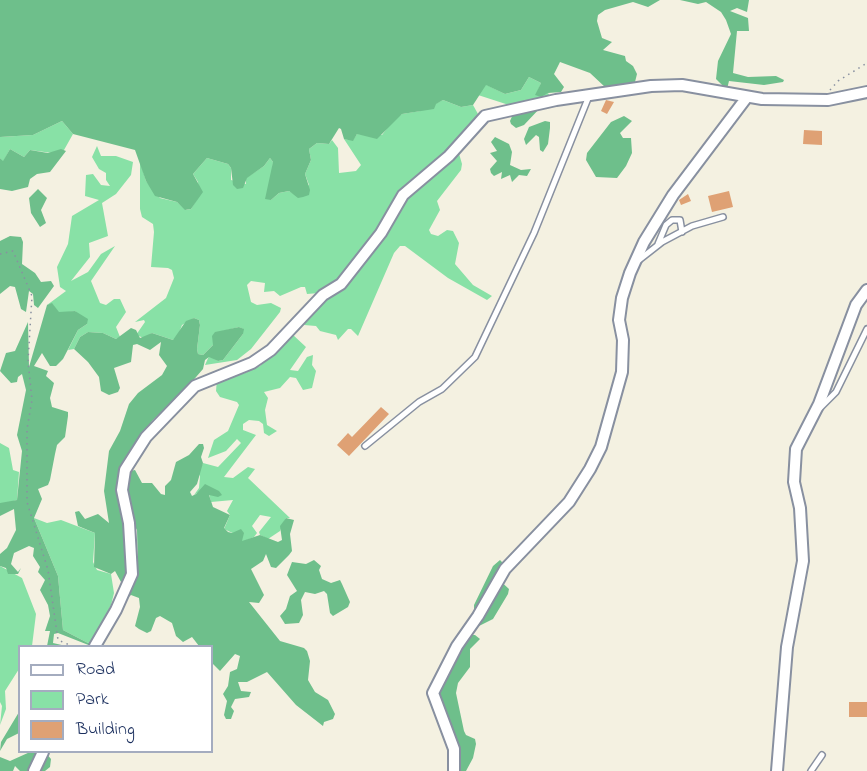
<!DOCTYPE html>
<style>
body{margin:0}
#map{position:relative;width:867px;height:771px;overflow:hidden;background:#f4f1e1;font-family:"Indie Flower",sans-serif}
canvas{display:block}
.legend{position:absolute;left:18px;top:645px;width:195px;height:108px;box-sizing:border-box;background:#fff;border:2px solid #a4acbf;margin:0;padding:8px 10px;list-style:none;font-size:18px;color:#1b2f5e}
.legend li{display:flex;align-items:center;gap:12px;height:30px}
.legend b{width:30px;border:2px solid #a4acbf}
</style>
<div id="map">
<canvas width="867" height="771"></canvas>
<ul class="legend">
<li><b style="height:8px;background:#fff"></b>Road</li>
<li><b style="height:16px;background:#88e1a6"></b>Park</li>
<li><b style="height:16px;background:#dfa174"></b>Building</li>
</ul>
</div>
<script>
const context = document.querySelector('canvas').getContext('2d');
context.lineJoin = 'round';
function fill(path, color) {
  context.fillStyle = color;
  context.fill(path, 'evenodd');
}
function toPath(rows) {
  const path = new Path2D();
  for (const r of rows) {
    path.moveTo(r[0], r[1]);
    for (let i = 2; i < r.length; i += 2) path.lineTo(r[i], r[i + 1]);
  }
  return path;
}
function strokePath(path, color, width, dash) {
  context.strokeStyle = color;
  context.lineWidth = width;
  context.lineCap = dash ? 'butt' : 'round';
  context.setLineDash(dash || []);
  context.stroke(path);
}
fill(toPath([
 [529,77,541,83,536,95,548,93,550,96,512,106,478,95,485,84,505,94,521,90],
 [443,100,461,107,473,105,478,114,475,127,458,150,462,164,461,170,437,201,440,210,429,230,431,234,438,236,447,230,453,231,459,243,455,264,473,285,492,296,487,300,448,278,405,246,400,246,394,253,358,336,351,329,348,329,338,340,336,335,320,331,316,326,304,325,319,293,307,294,305,287,301,287,280,296,274,291,264,292,265,283,251,281,247,285,251,302,257,305,271,303,281,308,280,312,251,349,237,360,205,365,209,356,218,361,223,360,243,334,243,329,239,327,215,333,213,345,203,355,198,354,197,349,200,325,199,320,194,318,182,325,177,338,173,340,152,333,144,338,136,335,145,322,144,320,135,322,166,298,174,278,172,270,168,268,151,267,154,232,153,224,142,217,140,209,140,161,146,181,160,198,177,202,186,210,191,209,199,196,198,182,193,174,207,158,228,164,231,168,231,180,246,184,246,178,264,166,270,158,273,162,271,200,279,193,289,191,294,194,309,185,305,174,311,160,309,149,317,143,329,144,332,140,338,148,339,173,356,171,361,165,344,139,353,140,357,134,382,135,394,119,402,114,420,111],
 [62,121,73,134,64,150,52,153,30,150,24,157,10,149,3,162,0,158,0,137,33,135],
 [97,146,101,156,116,156,133,162,131,175,116,194,102,203,108,236,89,243,90,257,71,281,88,272,101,254,115,246,91,281,100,303,106,305,114,299,120,299,126,312,116,327,120,337,116,339,103,333,88,332,80,337,74,349,68,350,78,330,87,324,75,311,64,313,58,312,52,304,47,305,66,291,60,287,57,267,68,244,72,216,99,200,85,196,86,175,93,174,101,185,110,186,106,180,106,173,99,169,92,157],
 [292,334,306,347,290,370,298,371,307,357,313,355,312,365,316,371,312,388,303,390,296,378,290,377,280,388,264,392,268,398,265,410,267,425,277,431,269,436,264,433,263,424,259,421,249,420,243,424,243,430,256,435,224,477,233,478,248,467,255,469,248,478,290,518,286,518,280,531,268,539,260,535,259,532,271,517,260,515,252,526,257,533,254,537,242,542,241,537,224,529,230,515,227,511,233,500,211,502,209,494,221,496,200,491,194,495,199,488,200,476,198,473,203,463,218,467,241,443,237,439,226,451,208,458,214,440,228,431,239,405,237,402,220,397,216,391,217,379,245,373,260,366],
 [0,443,9,448,13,470,19,472,17,500,7,503,0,503],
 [34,518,47,523,61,520,95,533,93,562,97,570,111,574,114,593,111,605,93,641,88,643,63,630,58,576],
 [0,566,22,578,36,614,32,646,20,646,19,669,5,691,6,709,0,725,2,706,0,702]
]), '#88e1a6');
fill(toPath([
 [0,0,660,0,648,7,633,2,605,10,598,15,597,21,602,38,612,42,603,50,625,56,626,61,633,66,637,74,635,82,630,85,605,87,590,73,560,62,554,74,564,87,561,92,548,93,541,97,535,95,541,83,529,77,521,90,505,94,486,85,473,105,461,107,443,100,436,104,434,109,402,114,377,139,357,134,353,141,344,139,341,129,339,128,329,144,317,143,309,149,311,160,305,174,310,190,309,195,303,197,298,198,289,191,279,193,271,200,265,199,273,162,270,158,264,166,247,178,243,188,237,189,233,185,231,168,228,164,207,158,193,174,203,192,191,209,185,210,177,202,155,196,146,181,135,150,73,134,62,121,33,135,0,137],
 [680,0,749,0,747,12,737,8,730,11,748,18,749,31,737,31,733,73,748,77,776,76,784,80,783,82,764,85,729,81,727,89,724,87,716,79,718,61,731,34,726,20,721,12,706,2,698,4],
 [541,107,524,125,516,128,511,124,510,121,514,112],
 [624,116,632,121,620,133,623,138,631,138,632,153,626,166,617,178,596,177,586,160,587,153,611,122],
 [545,121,550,122,550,128,548,144,543,152,540,150,539,137,536,135,526,145,524,139,529,127],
 [495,137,509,144,512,152,510,165,521,170,531,169,527,176,519,175,512,182,510,175,501,179,502,172,494,176,491,173,490,169,497,161,490,153,497,151,491,142],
 [10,149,24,157,30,150,48,153,61,149,66,151,50,172,37,174,30,179,28,187,12,191,0,189,0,158,3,161],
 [38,189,47,198,41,210,46,223,40,227,31,213,29,198],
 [10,236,21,237,23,242,22,264,35,273,41,282,51,281,54,286,38,308,34,305,33,294,29,291,26,312,21,309,15,287,10,286,0,294,0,241],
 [52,303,59,312,75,311,88,319,87,324,78,330,63,359,56,366,50,366,42,353,34,366,48,371,46,376,54,383,50,398,52,407,68,412,68,416,65,437,57,445,55,454,50,480,48,485,38,489,42,499,34,518,58,576,63,630,88,643,93,641,104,621,91,646,58,633,54,634,53,643,66,646,47,646,50,631,45,631,50,616,48,605,40,590,45,580,38,572,40,567,33,556,34,548,29,546,14,553,11,564,18,572,21,568,18,574,8,574,6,568,0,566,0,554,7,548,16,530,14,509,0,516,0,503,17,500,22,451,17,435,26,390,22,374,18,377,17,382,11,383,0,371,6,353,15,351,28,322,29,367,47,305],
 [194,318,199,320,200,325,197,349,198,354,203,355,213,345,212,336,215,332,239,327,244,329,243,334,223,360,218,361,209,357,205,360,203,369,190,384,152,421,122,470,128,532,129,571,125,580,121,582,115,571,111,574,94,567,95,533,78,526,75,512,79,511,85,519,98,514,109,523,104,491,109,451,120,431,129,404,138,393,162,375,167,366,159,355,161,342,150,350,137,344,133,345,131,362,114,368,120,388,118,392,109,395,101,391,99,377,88,362,74,349,80,337,88,332,103,333,116,339,131,328,136,330,140,338,152,333,173,340,186,321],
 [199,444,203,444,204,448,201,457,203,463,197,484,190,492,192,496,196,494,205,484,219,491,222,495,218,497,209,495,213,507,230,515,224,528,228,532,232,533,241,529,244,533,242,541,260,535,278,542,282,540,280,526,286,518,294,520,290,534,292,551,289,555,276,568,271,567,266,554,263,561,251,569,264,595,259,603,249,602,280,641,304,648,307,651,310,661,308,680,315,692,328,700,335,714,333,719,324,722,323,726,296,705,267,672,247,682,238,682,241,691,251,692,249,697,235,699,231,707,234,711,231,719,226,719,224,715,227,701,223,694,228,686,230,672,237,669,240,656,235,654,220,671,212,663,212,646,199,646,192,637,183,642,176,636,172,623,160,616,156,618,151,631,147,633,139,629,135,626,140,607,139,598,131,595,123,602,138,569,137,530,127,513,124,499,130,471,135,470,142,483,152,483,161,494,165,495,165,486,171,480,176,462,189,455],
 [314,560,321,566,319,570,322,579,331,583,340,580,342,584,350,602,348,607,333,616,330,613,327,594,324,591,315,594,305,592,301,600,303,615,299,623,285,624,280,616,286,609,290,596,297,591,287,575,292,562,306,564],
 [500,560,503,563,495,576,509,589,508,594,493,619,477,627,474,624,474,605,493,566],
 [471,635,475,635,480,639,470,649,470,667,458,683,456,693,464,731,466,735,475,739,476,744,473,758,466,771,458,771,459,744,437,698,444,673,464,647,463,642],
 [19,712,19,733,7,739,0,751,1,742],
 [30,752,45,752,51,759,50,767,45,771,20,771,15,766,13,771,0,771,0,757,10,761]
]), '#6ebf8b');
fill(toPath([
 [606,100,614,102,607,114,601,111],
 [804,130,822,131,822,145,803,144],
 [729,191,733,207,712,212,708,196],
 [688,194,691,201,681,205,679,200],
 [381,407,389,414,349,456,337,445,348,433,352,437],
 [849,702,867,702,867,717,849,717]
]), '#dfa174');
const service = toPath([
 [658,244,666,225,672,220,680,220,682,232],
 [639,260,662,242,692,226,723,217],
 [820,408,836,392,867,329],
 [365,446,419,402,442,389,475,357,534,233,589,96],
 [811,771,822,755]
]);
const minor = toPath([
 [95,646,116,610,132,574,129,523,122,490,125,470,146,437,195,386,252,363,271,350,323,295,341,284,381,233,403,195,449,156,485,116,556,100,651,86,682,85,762,99,828,100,867,92],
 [34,771,43,752],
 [454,771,454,749,433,693,457,646,478,616,505,569,569,502,590,469,601,447,622,372,623,340,619,320,622,298,630,273,644,242,673,195,747,97],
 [777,771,787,647,803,561,800,508,794,482,796,449,819,404,856,305,867,290]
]);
strokePath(service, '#8890a0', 8);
strokePath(minor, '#8890a0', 14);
strokePath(toPath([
 [830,90,838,81,867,63],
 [0,254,13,251,32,296,28,361,32,400,27,429,27,502,48,570,58,640,72,646]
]), '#8890a0', 1.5, [1.5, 4.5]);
strokePath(service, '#fff', 5);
strokePath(minor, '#fff', 10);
</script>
